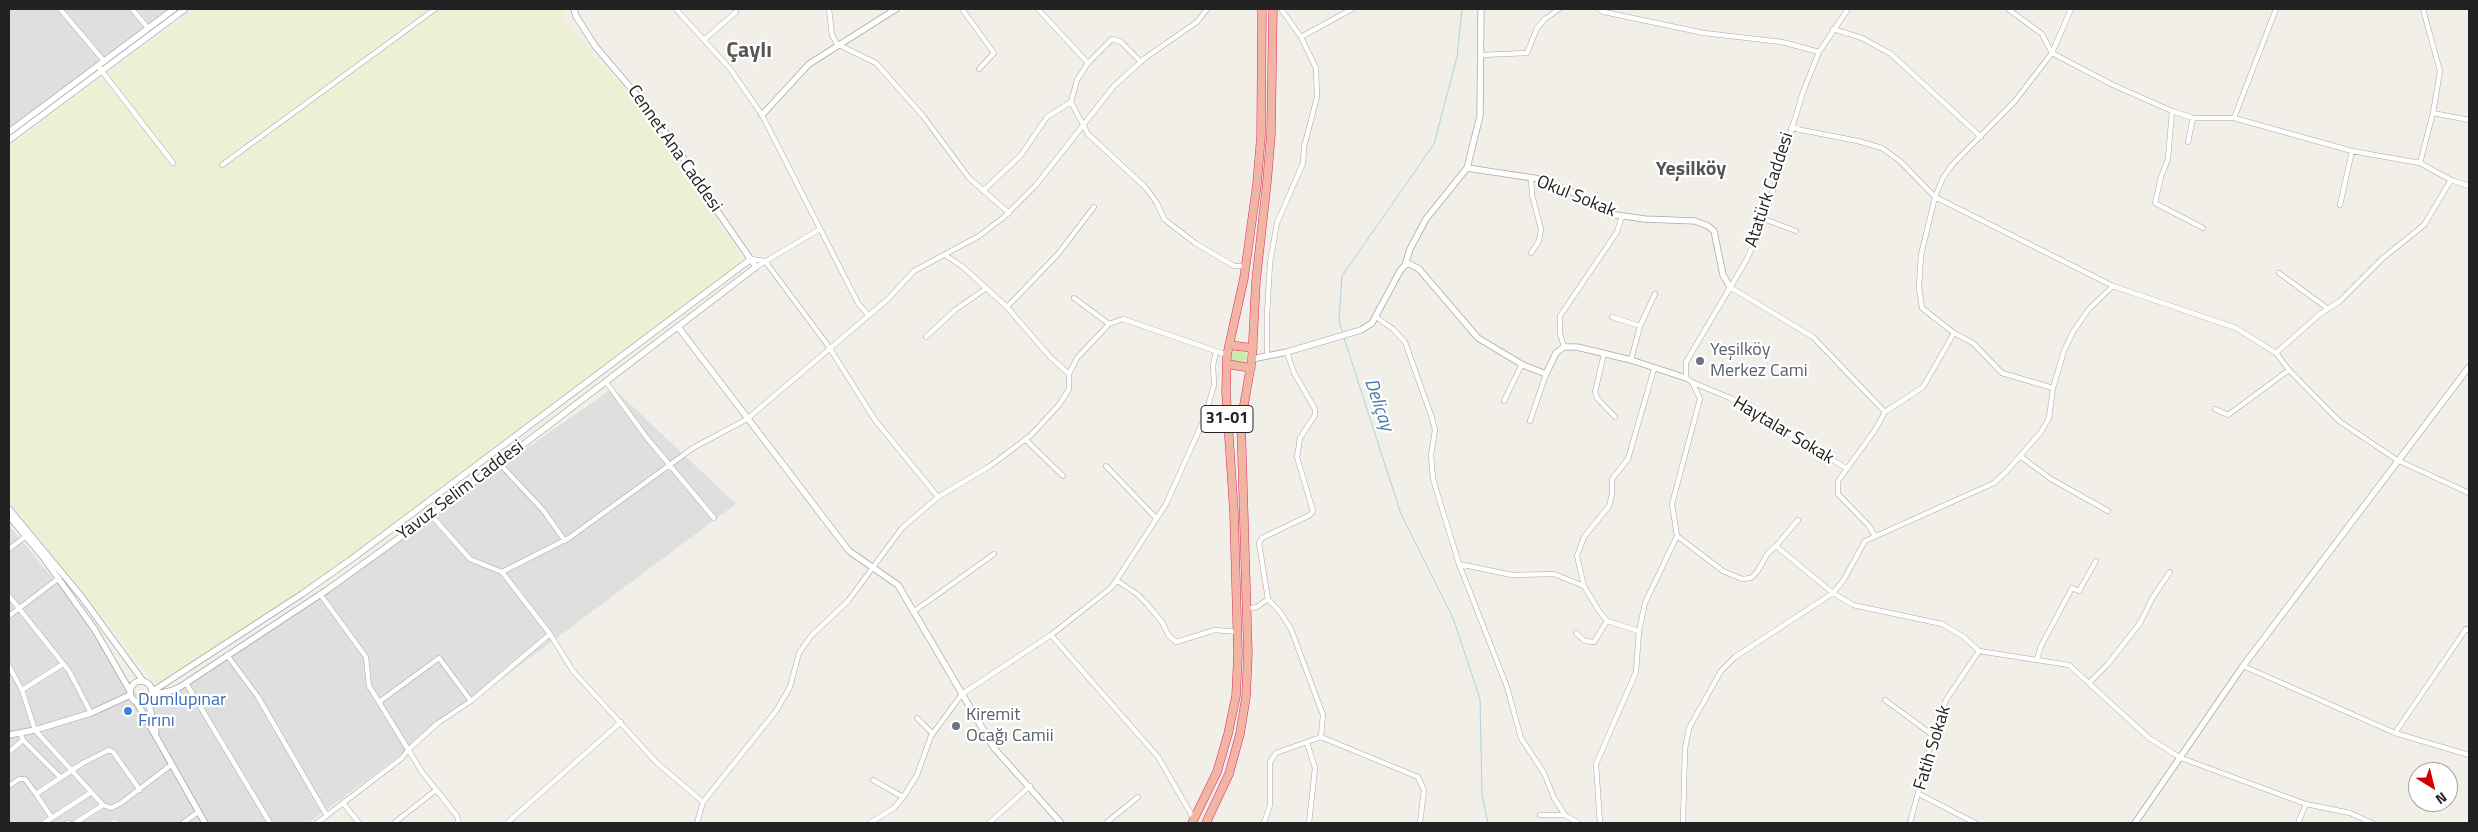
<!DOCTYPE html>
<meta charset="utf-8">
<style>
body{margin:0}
#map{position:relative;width:2478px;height:832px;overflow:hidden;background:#f2efe9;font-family:"Titillium Web",sans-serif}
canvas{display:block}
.frame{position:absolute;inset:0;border:10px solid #222;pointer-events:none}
.north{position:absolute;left:2408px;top:762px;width:50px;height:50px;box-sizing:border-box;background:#fff;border:1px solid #a7a7a7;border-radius:50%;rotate:144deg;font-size:14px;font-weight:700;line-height:20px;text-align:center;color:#222}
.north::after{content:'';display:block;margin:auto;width:18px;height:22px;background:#d40000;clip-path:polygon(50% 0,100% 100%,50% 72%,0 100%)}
</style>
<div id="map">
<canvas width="2478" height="832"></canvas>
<div class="frame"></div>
<div class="north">N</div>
</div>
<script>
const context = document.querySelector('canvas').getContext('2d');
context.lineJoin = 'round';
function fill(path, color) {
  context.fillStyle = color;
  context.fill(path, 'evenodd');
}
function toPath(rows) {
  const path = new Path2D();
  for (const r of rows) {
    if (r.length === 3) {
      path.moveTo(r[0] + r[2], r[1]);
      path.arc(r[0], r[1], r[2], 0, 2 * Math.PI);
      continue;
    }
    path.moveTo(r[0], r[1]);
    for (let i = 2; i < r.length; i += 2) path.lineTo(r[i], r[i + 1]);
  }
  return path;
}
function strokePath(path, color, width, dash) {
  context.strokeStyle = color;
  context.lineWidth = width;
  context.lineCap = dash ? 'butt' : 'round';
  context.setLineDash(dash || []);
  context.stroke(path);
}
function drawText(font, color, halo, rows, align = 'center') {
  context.font = font + ' "Titillium Web",sans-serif';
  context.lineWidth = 4.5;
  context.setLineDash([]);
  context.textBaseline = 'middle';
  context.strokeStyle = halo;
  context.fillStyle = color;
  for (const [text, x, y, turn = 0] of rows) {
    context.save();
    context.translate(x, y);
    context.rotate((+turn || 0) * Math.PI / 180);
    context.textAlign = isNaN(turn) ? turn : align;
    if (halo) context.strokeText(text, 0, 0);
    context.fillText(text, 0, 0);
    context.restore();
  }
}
fill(toPath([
 [9,9,173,9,9,131],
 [613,388,736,504,309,823,119,823,115,819,109,823,9,823,9,525,105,642,143,705,232,654]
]), '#e0dfdf');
fill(toPath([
 [194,9,562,9,566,21,600,63,630,94,684,171,739,252,741,258,740,264,374,539,292,598,165,682,157,685,9,501,9,146]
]), '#eef0d5');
fill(toPath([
 [1239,357,8]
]), '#cdebb0');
strokePath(toPath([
 [1343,334,1339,320,1342,276,1434,144,1457,57,1462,9],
 [1344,338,1401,514,1453,618,1480,699,1482,794,1488,823]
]), '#aad3df', 1);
const minor = toPath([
 [60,9,104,61],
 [132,9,148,28],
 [676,9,731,70,762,115,858,303,868,315],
 [829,9,832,35,837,44,876,63,923,116,969,178,1009,213],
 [962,9,994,53,979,69],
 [1038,9,1088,63,1077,80,1071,102,1088,134,1146,188,1157,203,1164,219,1195,243,1234,266,1246,266],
 [1599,9,1604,12,1704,33,1782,42,1819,52],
 [2008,9,2042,34,2052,53,2113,85,2172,111,2193,118,2234,118,2352,151,2420,163,2451,180,2469,186],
 [1833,29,1862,38,1891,54,1981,137],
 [1301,37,1352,9],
 [705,39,736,12],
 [1481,55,1527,53,1537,28,1545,19,1559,9],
 [1088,63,1112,39,1121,42,1141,62],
 [98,66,173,163],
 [2172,111,2168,159,2161,177,2155,203,2203,228],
 [2433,113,2469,120],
 [2234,118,2276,9],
 [1791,128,1858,141,1882,148,1900,161,1935,197,2113,286,2236,328,2276,353,2289,370,2339,421,2397,460,2469,493],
 [2188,142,2193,118],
 [2420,163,2433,113,2440,71,2423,9],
 [222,165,435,9],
 [983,191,1021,155,1047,117,1071,102],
 [2340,205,2352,151],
 [1764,219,1796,231],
 [1531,253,1539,241,1541,229,1532,195,1531,178],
 [945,255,963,267,1007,307,1050,357,1069,374],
 [751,259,765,261,829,347,875,420,938,497],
 [756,267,820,229],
 [2279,273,2327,308],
 [1730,287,1813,337,1885,412],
 [1074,298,1109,324],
 [1007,307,1058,254,1094,207],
 [1376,317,1393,329,1405,342,1432,418,1435,430,1431,455,1433,479,1459,564,1507,687,1521,738,1544,773,1554,798,1565,815,1578,823],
 [1612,317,1640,326],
 [926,337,955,310,985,289],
 [1564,347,1560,333,1560,316,1617,232,1622,216],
 [2276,353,2320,314,2340,301,2383,258,2424,225,2451,180],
 [1604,354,1595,392,1597,398,1615,417],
 [1267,355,1267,314,1270,263,1277,223,1303,163,1304,147,1317,97,1316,68,1301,37,1281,9],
 [1631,360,1640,326,1655,294],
 [606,382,647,438,714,518],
 [1692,382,1730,398,1846,468],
 [2053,388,2002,373,1973,343,1954,333,1922,308,1919,287,1921,255,1935,197,1943,178,1952,165,2015,101,2052,53,2071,9],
 [1504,401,1522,364],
 [2215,409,2228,415,2289,370],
 [1530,421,1546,374],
 [1025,439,1063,476],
 [2020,456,2051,479,2108,511],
 [499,463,543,510,565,541],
 [1106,466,1156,518],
 [431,515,470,559,502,572,569,538,693,448,747,419,888,299,914,271,979,236,1004,217,1036,185,1114,86,1145,58,1197,22,1207,9],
 [1677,536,1723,571,1742,579,1751,578,1757,572,1768,553,1776,546,1833,593,1853,605,1942,624,1964,637,1979,651,2069,665,2149,738,2181,758,2306,804,2350,813,2372,823],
 [1875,536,1869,526,1838,494,1838,481,1875,430,1885,412,1923,387,1954,333],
 [1776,546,1798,520],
 [9,549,26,536],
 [1459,564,1512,575,1554,574,1584,586],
 [502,572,550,634,573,671,657,763,703,802],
 [1116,580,1137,594,1147,604,1162,622,1169,636,1176,642,1215,630,1238,632],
 [320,594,366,657,369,686,374,694,422,772,457,816,459,823],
 [9,596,69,671,91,713],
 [1268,599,1259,543,1262,538,1310,515,1313,511,1297,457,1300,438,1315,415,1315,409,1294,373,1287,352],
 [1247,609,1257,607,1268,599,1280,612,1291,629,1323,715,1321,737],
 [913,612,994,554],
 [9,616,59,578],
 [1639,631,1607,621,1599,611,1584,586,1577,556,1584,537,1609,506,1612,494,1612,479,1628,459,1654,369],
 [1576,633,1585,641,1594,642,1607,621],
 [1051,635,1158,757,1194,819],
 [227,655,258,697,327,816],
 [2037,659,2041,646,2072,588,2079,591,2096,561],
 [9,666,22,690,35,730,103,805,111,808,121,803,171,765],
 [2243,666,2395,733,2469,755],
 [186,683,270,823],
 [2089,683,2108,664,2140,623,2153,597,2170,572],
 [22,690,63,664],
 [1885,700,1934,736],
 [379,702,439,658,471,701],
 [917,718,933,734],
 [20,733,23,740,61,778],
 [2395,733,2466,629,2469,631],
 [1307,743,1315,768,1309,823],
 [9,752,23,740],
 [873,780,903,797],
 [9,786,19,779,25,779,36,794],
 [1919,794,1975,823],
 [343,803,359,823],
 [1540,815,1565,815],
 [52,818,36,794,83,763,109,750,113,752,140,790],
 [44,823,90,793],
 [68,823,69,823],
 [75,823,103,805],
 [183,823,198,812],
 [317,823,402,758,408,750,438,723,471,701,550,634],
 [394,823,436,790],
 [507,823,621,722],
 [697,823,703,802,776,711,790,687,799,653,811,636,848,601,902,528,938,497,990,466,1030,436,1059,405,1069,389,1069,374,1077,358,1109,324,1123,319,1227,355],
 [870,823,894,808,904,796,917,775,931,736,962,694,1051,635,1112,587,1166,504,1205,417,1214,385,1213,365,1216,352],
 [989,823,1030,786],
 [1106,823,1138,797],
 [1264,823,1270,805,1270,762,1276,753,1321,737,1418,777,1424,790,1420,823],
 [1600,823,1596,764,1636,672,1639,631,1645,603,1677,536,1672,504,1700,399,1692,382,1686,378,1686,362,1747,259,1764,220,1803,92,1819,52,1848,9],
 [1683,823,1685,749,1689,728,1721,671,1735,657,1833,593,1843,581,1865,541,1994,483,2006,472,2041,432,2049,418,2053,388,2064,351,2073,332,2089,309,2113,286],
 [1910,823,1935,729,1946,700,1979,651],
 [2298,823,2306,804]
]);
const tertiary = toPath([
 [762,115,809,64,896,9],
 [9,132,174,9],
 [9,140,185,9],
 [1467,168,1540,179,1574,193,1594,205,1616,215,1645,219,1695,221,1708,226,1714,231,1723,275,1730,287],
 [1405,265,1410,249,1426,219,1467,168,1480,116,1481,9],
 [678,327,849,551,898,585,994,748,1061,823],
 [1252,359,1287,352,1361,330,1372,323,1400,271,1405,265,1410,264,1419,269,1478,338,1523,365,1546,374,1556,353,1564,347,1577,347,1631,360,1686,378],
 [9,509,81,596,143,681],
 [9,516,43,557,95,630,130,691],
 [141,692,11],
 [153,691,302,594,353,558,751,259],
 [152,695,170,691,180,687,327,590,431,515,756,267,704,192,676,146,635,93,595,46,576,16,574,9],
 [148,701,156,732],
 [137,703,205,823],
 [9,735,35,730,91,713,130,695],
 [2135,823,2243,666,2469,367]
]);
const trunk = toPath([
 [1229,345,1253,348],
 [1227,364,1251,368],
 [1192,823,1217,772,1228,734,1236,696,1238,654,1234,513,1226,392,1227,355,1244,278,1257,184,1261,136,1262,9],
 [1206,823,1229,774,1240,734,1246,697,1248,654,1241,422,1252,359,1256,281,1267,182,1271,134,1273,9]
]);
strokePath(minor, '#a9a9a9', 5.5);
strokePath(tertiary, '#a9a9a9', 7);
strokePath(trunk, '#dc2a67', 9);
strokePath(minor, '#fff', 4.5);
strokePath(tertiary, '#fff', 5.5);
strokePath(trunk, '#f2b4a3', 8);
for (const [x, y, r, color] of [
 [1700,361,5,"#6b7280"],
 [128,711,5,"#3f7fe0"],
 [956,726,5,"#6b7280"]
]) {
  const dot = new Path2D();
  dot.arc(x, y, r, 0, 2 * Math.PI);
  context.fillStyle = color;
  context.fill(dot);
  strokePath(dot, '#fff', 2);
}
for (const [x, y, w] of [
 [1227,419,52]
]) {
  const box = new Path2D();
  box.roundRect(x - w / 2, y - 13.5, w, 27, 4);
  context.fillStyle = '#fff';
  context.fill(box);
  strokePath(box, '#222', 1);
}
drawText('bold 16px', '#222', null, [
 ["31-01",1227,419]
]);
drawText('18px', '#222', '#fff', [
 ["Cennet Ana Caddesi",674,149,55],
 ["Atatürk Caddesi",1770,190,-72],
 ["Okul Sokak",1576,197,22],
 ["Haytalar Sokak",1783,431,31],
 ["Yavuz Selim Caddesi",461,491,-37],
 ["Fatih Sokak",1933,748,-73]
]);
drawText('18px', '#5b616d', '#fff', [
 ["Yeşilköy",1710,351],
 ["Merkez Cami",1710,372],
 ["Kiremit",966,716],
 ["Ocağı Camii",966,737]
], 'left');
drawText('18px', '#366cbe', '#fff', [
 ["Dumlupınar",138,701],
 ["Fırını",138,722]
], 'left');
drawText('italic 19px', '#4a7aab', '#fff', [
 ["Deliçay",1378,405,71]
]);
drawText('bold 20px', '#555', '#fff', [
 ["Yeşilköy",1691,170]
]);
drawText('bold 22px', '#555', '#fff', [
 ["Çaylı",749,52]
]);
</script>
